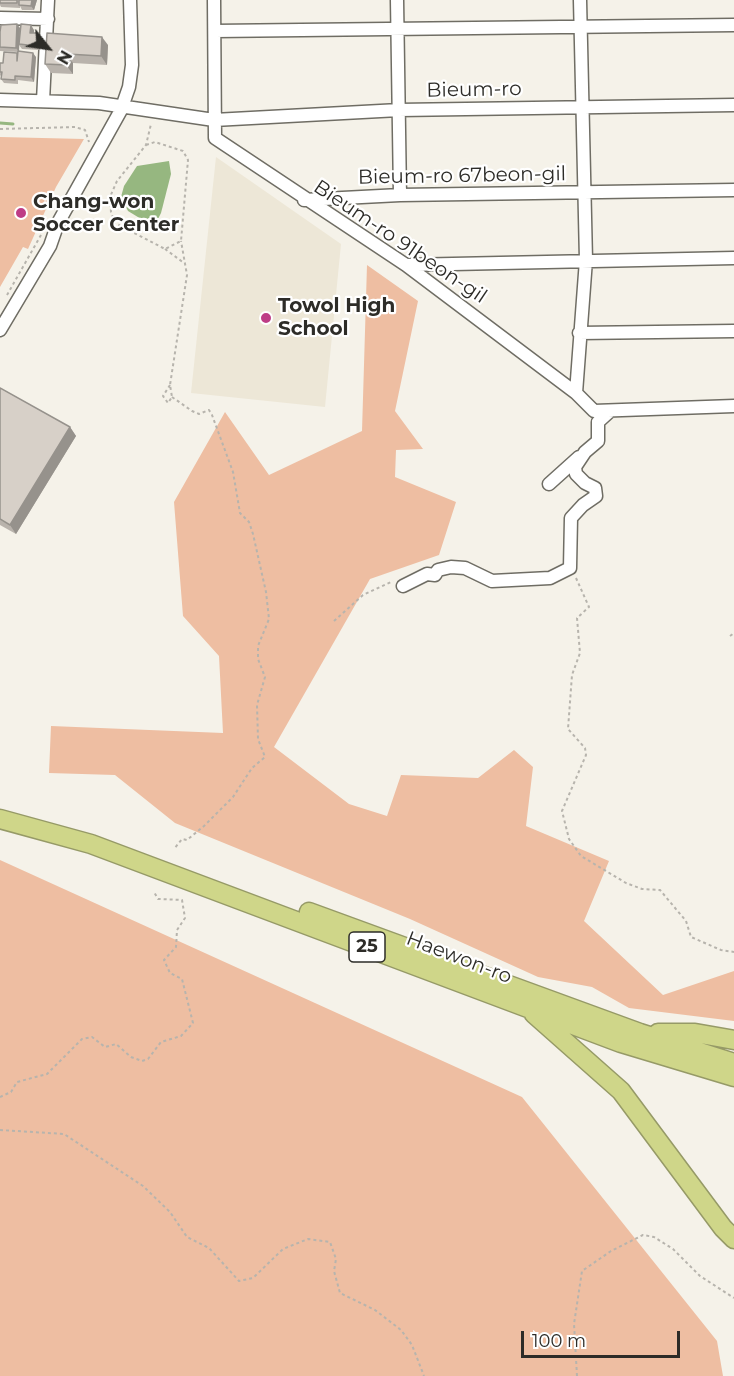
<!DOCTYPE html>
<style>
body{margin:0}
#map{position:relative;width:734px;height:1376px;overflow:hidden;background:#f5f2e9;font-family:Montserrat,sans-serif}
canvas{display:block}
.north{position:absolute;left:18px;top:18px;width:60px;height:60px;-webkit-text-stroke:4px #fff;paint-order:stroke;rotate:120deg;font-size:16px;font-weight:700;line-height:24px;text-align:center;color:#2d2c28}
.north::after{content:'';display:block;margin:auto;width:21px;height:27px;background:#2d2c28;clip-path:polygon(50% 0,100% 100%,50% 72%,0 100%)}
.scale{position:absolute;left:521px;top:1331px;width:159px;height:27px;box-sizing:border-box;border:3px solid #2d2c28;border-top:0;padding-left:8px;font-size:18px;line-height:21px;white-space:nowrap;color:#2d2c28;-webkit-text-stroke:4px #fff;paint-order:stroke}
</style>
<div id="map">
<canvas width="734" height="1376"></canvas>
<div class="north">N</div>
<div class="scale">100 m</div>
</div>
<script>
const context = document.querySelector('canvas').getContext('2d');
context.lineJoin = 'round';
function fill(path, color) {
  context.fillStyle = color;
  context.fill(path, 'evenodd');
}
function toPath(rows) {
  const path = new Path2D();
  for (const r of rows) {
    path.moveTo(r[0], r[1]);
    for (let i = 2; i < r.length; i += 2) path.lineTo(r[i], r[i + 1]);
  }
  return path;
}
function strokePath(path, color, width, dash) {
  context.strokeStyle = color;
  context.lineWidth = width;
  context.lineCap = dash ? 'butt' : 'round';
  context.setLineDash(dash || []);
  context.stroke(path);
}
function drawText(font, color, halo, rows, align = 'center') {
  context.font = font + ' Montserrat,sans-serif';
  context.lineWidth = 4.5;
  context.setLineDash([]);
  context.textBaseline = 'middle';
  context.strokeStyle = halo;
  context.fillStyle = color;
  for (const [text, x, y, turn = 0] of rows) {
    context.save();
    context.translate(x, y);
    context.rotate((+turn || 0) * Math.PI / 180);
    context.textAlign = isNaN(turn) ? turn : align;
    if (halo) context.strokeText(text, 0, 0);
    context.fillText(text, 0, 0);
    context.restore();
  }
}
fill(toPath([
 [216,157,341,244,325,407,191,393]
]), '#ede7d7');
fill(toPath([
 [0,137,84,139,56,187,28,249,23,247,0,287],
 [367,265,418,301,395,411,423,449,396,450,395,477,456,502,439,555,370,579,274,747,349,804,387,816,401,775,478,778,514,750,533,767,526,826,609,861,584,921,663,995,734,971,734,1021,629,1008,592,987,538,977,410,919,175,823,115,775,49,773,51,726,223,733,219,656,183,616,174,502,225,412,269,475,362,431],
 [0,860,522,1097,717,1341,723,1376,0,1376]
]), '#eebea2');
fill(toPath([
 [169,161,171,174,161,213,156,223,146,222,128,211,121,197,124,186,137,166]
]), '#96b780');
strokePath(toPath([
 [0,123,13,124]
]), '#96b780', 3);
const minor = toPath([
 [214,0,215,138,406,265,576,393,594,411,734,406],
 [397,0,400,195],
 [0,18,48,19],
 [215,31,734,25],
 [0,100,99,103,214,120,399,110,734,105],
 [43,101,48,0],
 [304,200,400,195,734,190],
 [406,265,734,258],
 [0,330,50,246,58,223,121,110,129,87,132,65,130,0],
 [579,333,734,331],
 [576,393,586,260,580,0],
 [549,484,579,457],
 [403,586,427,574,435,575,438,570,451,567,465,568,492,581,550,578,570,568,571,518,583,505,596,496,595,488,585,483,576,474,575,467,585,452,598,441,598,422,609,412]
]);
const highway = toPath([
 [0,819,91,844,621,1043,734,1077],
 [309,912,640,1033,734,1063],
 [534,1014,621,1091,723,1228,734,1239],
 [658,1033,695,1033,734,1040]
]);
strokePath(minor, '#6f6d64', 15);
strokePath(highway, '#969a67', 21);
strokePath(toPath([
 [0,129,75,127,85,130,89,142],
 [146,145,155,142,183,151,188,160,181,241,165,249,115,223,111,212,110,197,117,181,146,145,151,124],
 [165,249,184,263],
 [7,295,41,235],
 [170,385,163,396,168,403,172,397,170,385,187,275,181,241],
 [172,397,192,411,199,414,209,410,212,415,233,472,240,513,249,522,253,534,266,592,269,619,258,646,258,659,265,677,257,705,258,739,265,757,252,768,233,797,204,826,187,840,182,839,174,849],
 [576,578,589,607,577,618,580,653,572,675,568,729,585,748,586,755,562,811,569,839,581,856,626,883,642,889,660,890,686,921,691,937,721,950,734,952],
 [334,621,363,595,393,581],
 [730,636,734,633],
 [0,1097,11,1092,17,1082,47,1074,82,1039,92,1037,105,1047,116,1044,131,1057,142,1061,148,1059,161,1042,181,1036,193,1023,182,979,170,973,164,960,176,947,177,930,185,918,182,900,158,899,154,892],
 [0,1130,64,1134,143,1186,170,1212,187,1237,209,1248,239,1281,253,1278,283,1249,308,1239,330,1242,336,1259,334,1271,340,1293,375,1310,401,1330,412,1345,424,1376],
 [577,1376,574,1324,582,1271,611,1251,643,1235,654,1237,673,1249,700,1276,734,1298]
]), '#b7b4ad', 2, [3, 3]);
strokePath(minor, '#fff', 12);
strokePath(highway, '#cfd689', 18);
fill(toPath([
 [0,0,37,0,34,10,22,10,20,6,20,8,1,7,0,5],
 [20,28,34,30,34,33,37,33,40,38,40,50,22,49,19,45,19,52,36,57,34,82,18,80,18,84,4,83,1,79,1,76,0,75,0,63,3,63,17,53,18,54,18,52,0,51,0,32],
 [47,33,108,45,107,65,73,63,73,74,51,73,45,64],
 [0,388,70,427,76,436,16,534,0,525]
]), '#b9b3ac');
fill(toPath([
 [32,0,37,0,34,10,31,6],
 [17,24,20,28,19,52,16,48],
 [31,25,34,30,34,37,30,33],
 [37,33,40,38,40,50,36,46],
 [102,37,108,45,107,65,101,56],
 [33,53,36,57,34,82,31,77],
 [67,54,73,63,73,74,66,65],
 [70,427,76,436,16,534,10,525]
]), '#96928c');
const building = toPath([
 [0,0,17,0,17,3,0,3,0,0],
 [19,0,32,0,31,6,19,5,19,0],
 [17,24,16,48,0,47,0,32,1,25,17,24],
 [21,24,31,25,30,33,37,33,36,46,19,44,21,24],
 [47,33,102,37,101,56,67,54,66,65,45,64,47,33],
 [18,51,33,53,31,77,15,76,15,80,1,79,2,72,0,72,0,63,3,63,4,52,17,53,17,61,18,51],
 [0,388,70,427,10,525,0,519,0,388]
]);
fill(building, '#d7d0c8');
strokePath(building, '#96928c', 1.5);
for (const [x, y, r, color] of [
 [21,213,6,"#be3d86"],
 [266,318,6,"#be3d86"]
]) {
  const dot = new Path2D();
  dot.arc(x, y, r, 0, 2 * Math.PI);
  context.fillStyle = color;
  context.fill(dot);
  strokePath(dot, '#fff', 2);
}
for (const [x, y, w] of [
 [367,947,36]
]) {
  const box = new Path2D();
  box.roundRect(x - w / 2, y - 15, w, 30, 4.5);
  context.fillStyle = '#fff';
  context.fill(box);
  strokePath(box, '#2d2c28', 1.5);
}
drawText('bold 18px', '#2d2c28', null, [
 ["25",367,947]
]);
drawText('20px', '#2d2c28', '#fff', [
 ["Bieum-ro",474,90,-1],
 ["Bieum-ro 67beon-gil",462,176,-1],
 ["Bieum-ro 91beon-gil",400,242,34],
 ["Haewon-ro",459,958,21]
]);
drawText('bold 20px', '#2d2c28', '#fff', [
 ["Chang-won",33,202],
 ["Soccer Center",33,225],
 ["Towol High",278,306],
 ["School",278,329]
], 'left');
</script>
